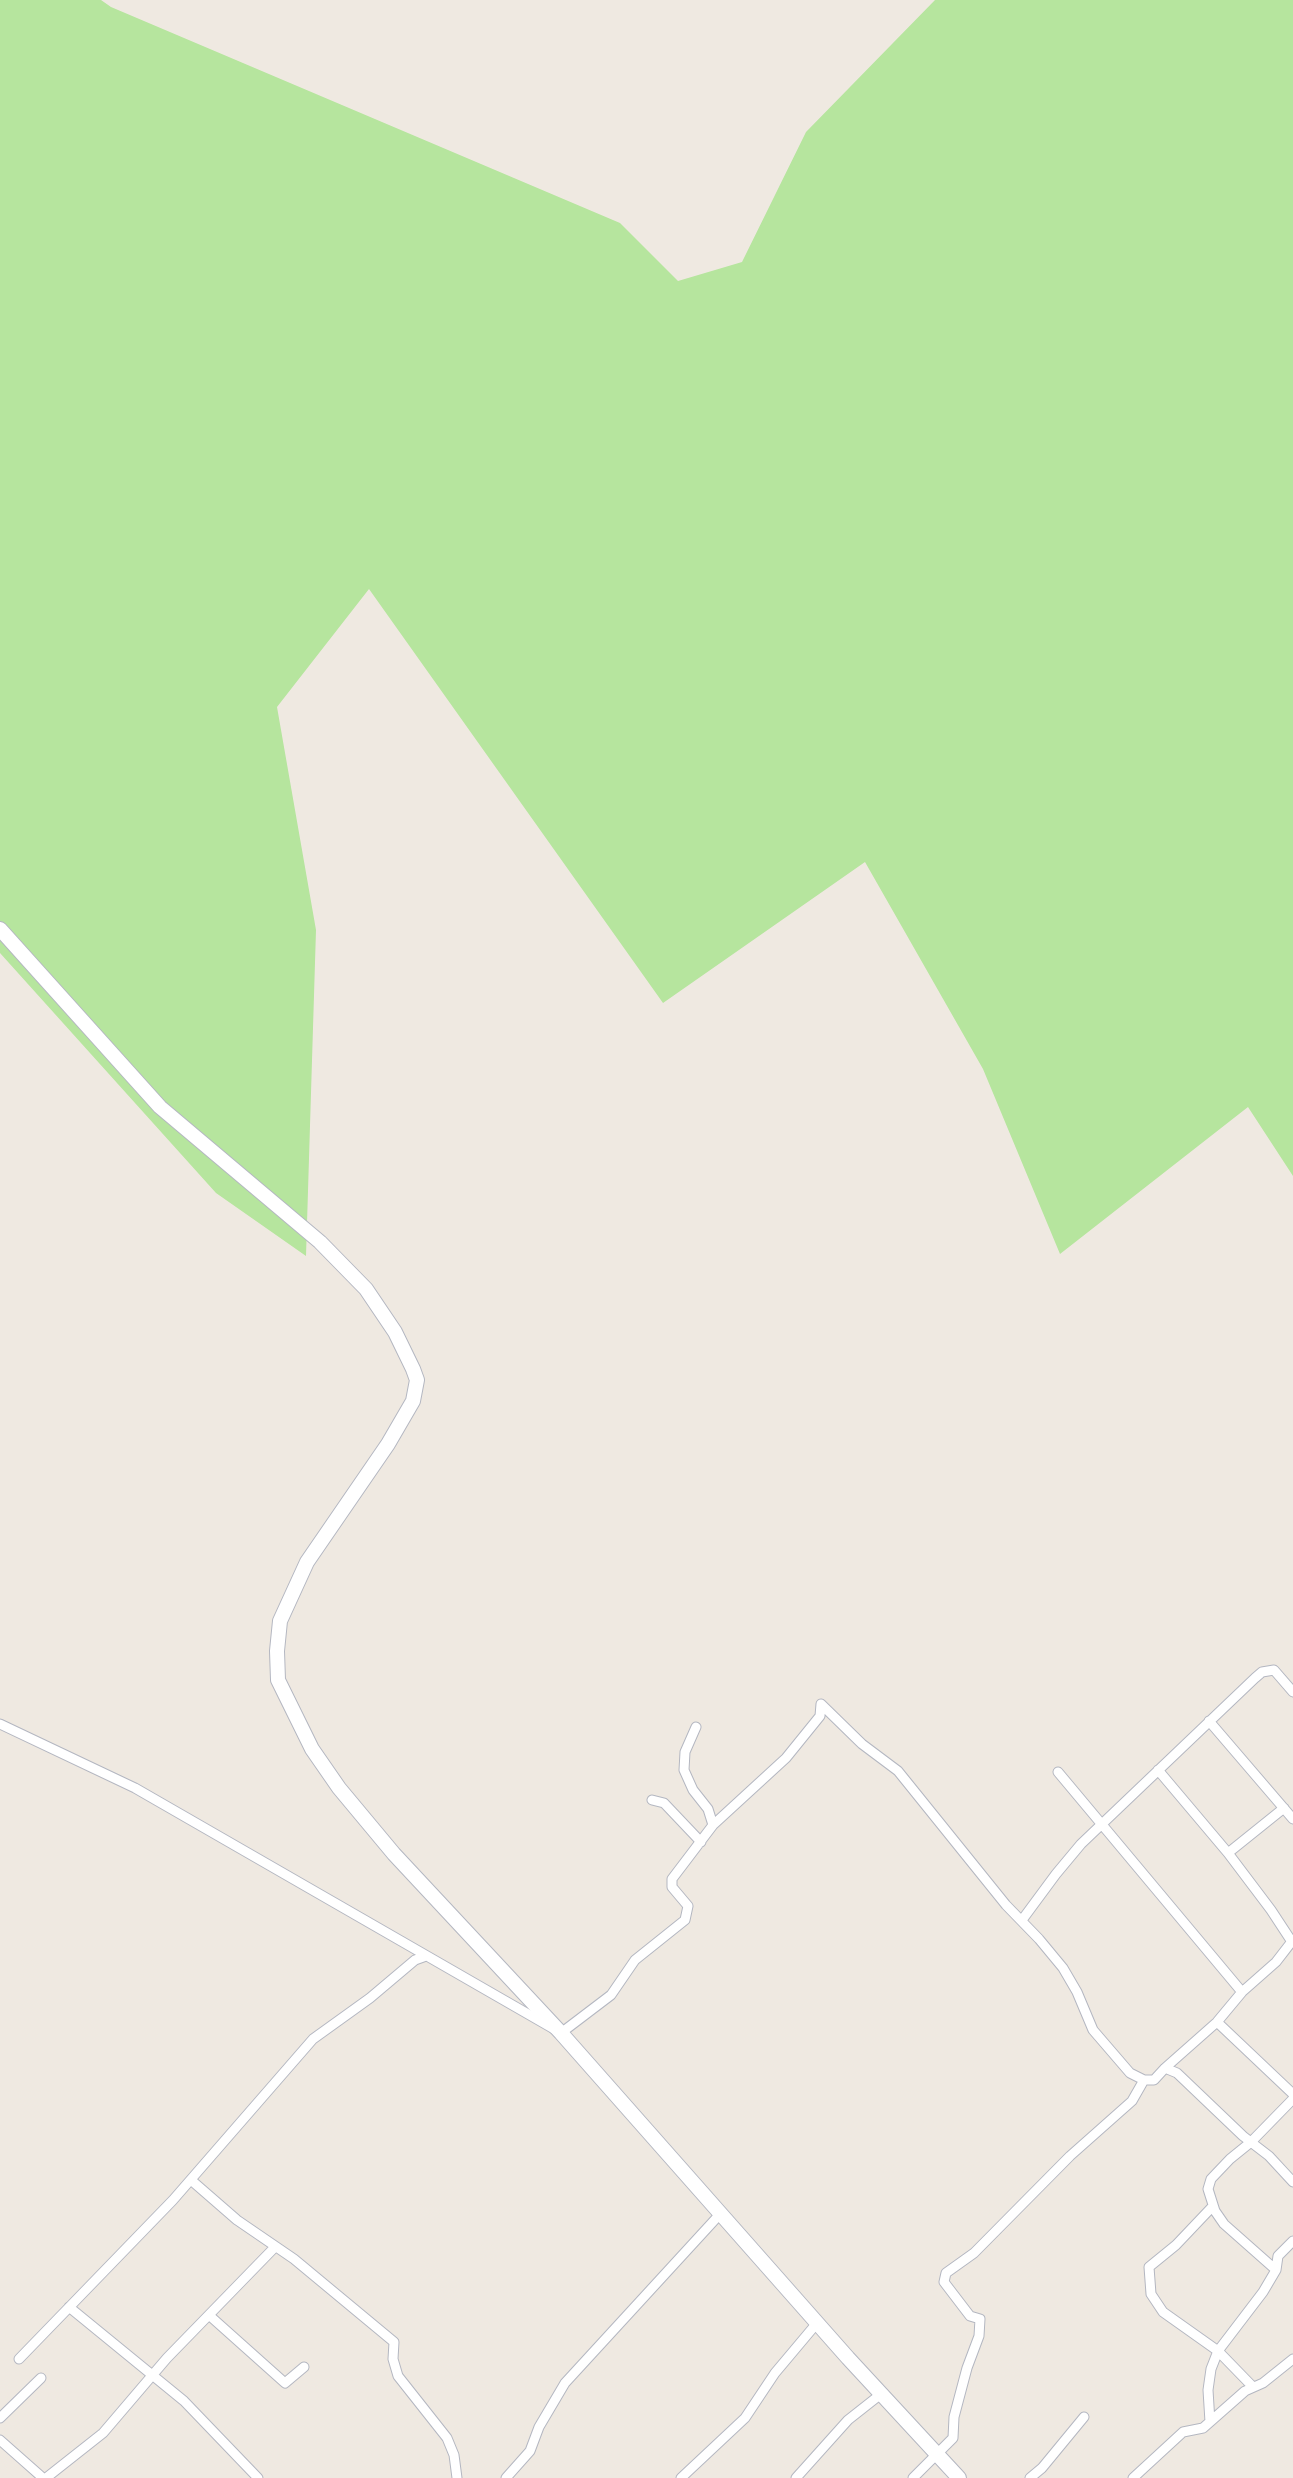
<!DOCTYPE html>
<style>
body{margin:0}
canvas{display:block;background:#efe9e1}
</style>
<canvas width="1293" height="2478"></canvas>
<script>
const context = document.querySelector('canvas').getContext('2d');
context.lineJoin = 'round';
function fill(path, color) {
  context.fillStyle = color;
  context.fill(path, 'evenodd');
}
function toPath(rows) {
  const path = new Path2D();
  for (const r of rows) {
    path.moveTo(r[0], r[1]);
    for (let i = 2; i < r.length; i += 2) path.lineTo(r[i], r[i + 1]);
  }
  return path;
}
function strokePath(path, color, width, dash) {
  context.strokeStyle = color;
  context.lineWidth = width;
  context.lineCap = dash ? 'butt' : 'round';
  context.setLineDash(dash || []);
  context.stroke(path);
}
fill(toPath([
 [0,0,101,0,111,7,620,223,678,281,742,262,806,132,935,0,1293,0,1293,1176,1248,1107,1060,1254,983,1069,865,862,663,1003,369,589,277,707,316,930,306,1256,216,1193,0,953]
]), '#b6e59e');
const minor = toPath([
 [821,1704,862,1744,898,1771,1006,1905,1039,1939,1063,1968,1077,1992,1093,2030,1130,2073,1144,2080,1154,2080,1165,2068,1177,2073,1243,2136,1269,2156,1293,2182],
 [1209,1721,1293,1819],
 [0,1724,135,1788,561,2033,611,1995,635,1960,685,1920,688,1906,672,1887,672,1879,713,1825,786,1758,820,1716,821,1704],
 [696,1727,685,1752,684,1770,693,1790,708,1809,713,1825],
 [1158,1770,1228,1853,1271,1910,1292,1942],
 [1058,1772,1242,1992],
 [652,1800,664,1803,701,1842],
 [1228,1853,1284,1808],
 [1022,1920,1056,1874,1081,1844,1255,1678,1262,1672,1274,1670,1293,1692],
 [1217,2022,1293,2094],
 [1165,2068,1217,2022,1242,1992,1276,1962,1293,1940],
 [191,2180,237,2220,294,2259,394,2342,393,2359,398,2376,447,2438,454,2455,457,2478],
 [1213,2206,1176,2245,1149,2267,1151,2294,1163,2312,1218,2351,1253,2387],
 [1276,2270,1224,2224,1215,2211,1208,2189,1211,2179,1230,2159,1251,2142,1293,2099],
 [69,2307,184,2401,258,2478],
 [210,2316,285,2383,304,2367],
 [19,2359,173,2200,313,2039,370,1998,415,1960,426,1956],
 [0,2418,41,2378],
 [1210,2422,1208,2390,1211,2369,1218,2351,1263,2292,1276,2270,1278,2256,1293,2241],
 [0,2440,43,2478],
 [46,2478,103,2433,167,2358,275,2247],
 [506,2478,530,2451,539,2427,565,2383,721,2213],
 [681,2478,745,2418,775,2373,817,2323],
 [796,2478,848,2420,881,2394],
 [913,2478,953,2438,954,2417,967,2368,979,2336,980,2319,970,2316,944,2282,946,2273,974,2253,1070,2156,1132,2101,1144,2080],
 [1030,2478,1042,2468,1084,2417],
 [1133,2478,1183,2432,1203,2428,1245,2391,1263,2383,1293,2359]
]);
const secondary = toPath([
 [0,929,160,1107,320,1242,366,1289,395,1332,413,1369,417,1380,413,1401,388,1444,307,1562,280,1621,277,1651,278,1680,312,1749,339,1788,394,1854,561,2033,848,2358,959,2478]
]);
strokePath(minor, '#b4b7c1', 11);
strokePath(secondary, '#b4b7c1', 16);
strokePath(minor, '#fff', 9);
strokePath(secondary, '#fff', 14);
</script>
